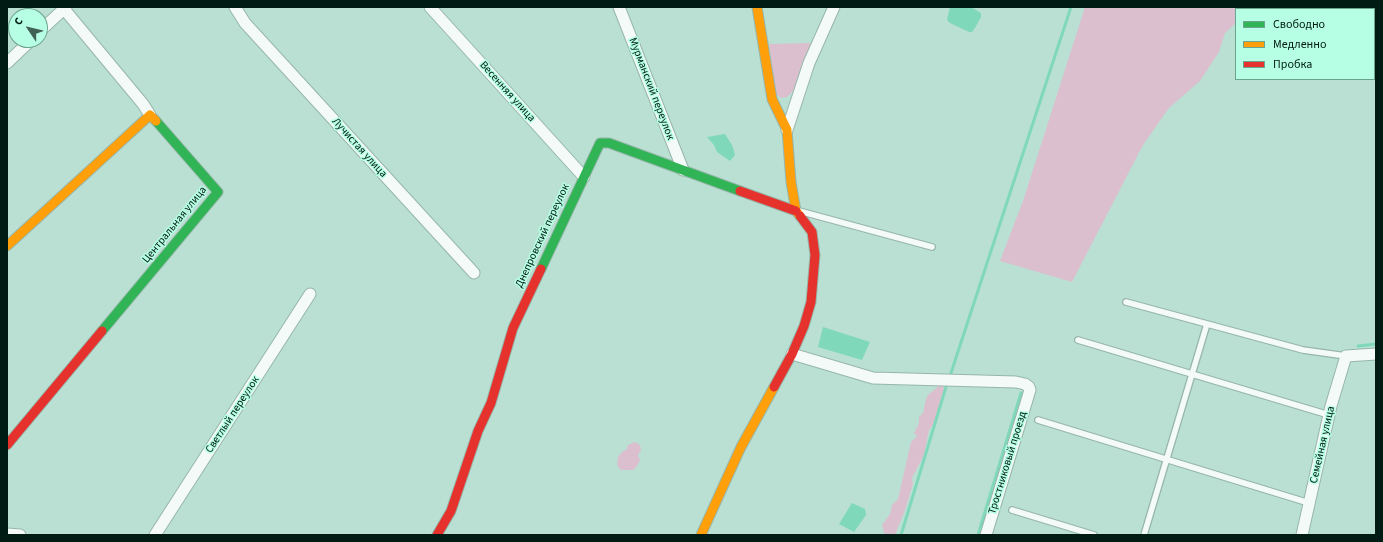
<!DOCTYPE html>
<meta charset="utf-8">
<style>
body{margin:0}
#map{position:relative;width:1383px;height:542px;overflow:hidden;background:#b9e0d2;font-family:"Source Sans 3",sans-serif}
canvas{display:block}
.frame{position:absolute;inset:0;border:8px solid #001b13;pointer-events:none}
.legend{position:absolute;left:1235px;top:8px;width:140px;height:72px;box-sizing:border-box;background:#b6ffe4;border:1px solid #6da490;margin:0;padding:5px 7px;list-style:none;font-size:12px;color:#001b13}
.legend li{display:flex;align-items:center;gap:8px;height:20px}
.legend b{width:20px;border:1px solid #6da490}
.north{position:absolute;left:8px;top:8px;width:40px;height:40px;box-sizing:border-box;background:#b6ffe4;border:1px solid #6da490;border-radius:50%;rotate:305deg;font-size:11px;font-weight:700;line-height:16px;text-align:center;color:#001b13}
.north::after{content:'';display:block;margin:auto;width:14px;height:18px;background:#416056;clip-path:polygon(50% 0,100% 100%,50% 72%,0 100%)}
</style>
<div id="map">
<canvas width="1383" height="542"></canvas>
<div class="frame"></div>
<ul class="legend">
<li><b style="height:5px;background:#30b455"></b>Свободно</li>
<li><b style="height:5px;background:#ff9f0a"></b>Медленно</li>
<li><b style="height:5px;background:#e5322d"></b>Пробка</li>
</ul>
<div class="north">С</div>
</div>
<script>
const context = document.querySelector('canvas').getContext('2d');
context.lineJoin = 'round';
function fill(path, color) {
  context.fillStyle = color;
  context.fill(path, 'evenodd');
}
function toPath(rows) {
  const path = new Path2D();
  for (const r of rows) {
    path.moveTo(r[0], r[1]);
    for (let i = 2; i < r.length; i += 2) path.lineTo(r[i], r[i + 1]);
  }
  return path;
}
function strokePath(path, color, width, dash) {
  context.strokeStyle = color;
  context.lineWidth = width;
  context.lineCap = dash ? 'butt' : 'round';
  context.setLineDash(dash || []);
  context.stroke(path);
}
function drawText(font, color, halo, rows, align = 'center') {
  context.font = font + ' "Source Sans 3",sans-serif';
  context.lineWidth = 3;
  context.setLineDash([]);
  context.textBaseline = 'middle';
  context.strokeStyle = halo;
  context.fillStyle = color;
  for (const [text, x, y, turn = 0] of rows) {
    context.save();
    context.translate(x, y);
    context.rotate((+turn || 0) * Math.PI / 180);
    context.textAlign = isNaN(turn) ? turn : align;
    if (halo) context.strokeText(text, 0, 0);
    context.fillText(text, 0, 0);
    context.restore();
  }
}
fill(toPath([
 [1085,7,1254,7,1252,9,1236,9,1236,23,1225,33,1219,52,1200,81,1169,108,1143,145,1072,282,1000,261,1023,201],
 [811,43,802,64,798,86,787,97,781,98,776,94,769,44],
 [940,385,943,386,944,390,933,425,929,430,924,455,912,478,913,484,905,510,895,535,885,535,882,525,890,514,892,505,898,499,911,442,917,436,914,433,919,423,919,417,923,413,926,399,928,395],
 [635,442,640,445,641,450,638,455,640,461,634,470,621,470,617,465,618,457,622,452,627,449,628,445]
]), '#dcbfcf');
fill(toPath([
 [950,7,971,7,981,13,981,17,975,28,972,32,969,32,950,23,947,20],
 [725,134,732,145,735,155,730,161,717,152,714,145,707,137],
 [823,327,870,342,862,360,818,347],
 [852,503,865,509,866,515,854,532,839,524]
]), '#80d8bb');
strokePath(toPath([
 [1358,346,1376,344],
 [951,373,1071,7],
 [901,535,946,387],
 [978,535,1021,393]
]), '#80d8bb', 3);
const lane = toPath([
 [799,211,932,247],
 [1126,302,1303,350,1346,356],
 [1078,340,1329,415],
 [1038,420,1309,503],
 [1012,510,1094,535],
 [1144,535,1207,324]
]);
const street = toPath([
 [235,7,245,23,474,273],
 [430,7,584,177],
 [619,7,683,170],
 [64,9,143,104,150,115],
 [40,31,66,7],
 [7,63,31,40],
 [787,130,809,63,834,7],
 [792,354,873,378,1016,382,1025,384,1029,387,1030,390,986,535],
 [7,534,20,535],
 [155,535,310,294],
 [1302,535,1331,406,1346,356,1376,354]
]);
const fast = toPath([
 [541,269,600,143,609,143,740,191],
 [102,331,218,192,156,121]
]);
const slow = toPath([
 [757,7,772,99,787,130,791,182,796,211,800,216],
 [7,246,150,115,156,121],
 [701,535,741,447,774,387]
]);
const jam = toPath([
 [740,191,796,211],
 [774,387,792,354,804,326,811,302,815,255,812,232,800,216],
 [7,445,102,331],
 [437,535,451,511,478,431,491,403,513,328,541,269]
]);
strokePath(lane, '#97b6ab', 8);
strokePath(street, '#97b6ab', 13);
strokePath(fast, '#97b6ab', 11);
strokePath(slow, '#97b6ab', 11);
strokePath(jam, '#97b6ab', 11);
strokePath(lane, '#f4faf8', 5.5);
strokePath(street, '#f4faf8', 11);
strokePath(fast, '#30b455', 9);
strokePath(slow, '#ff9f0a', 9);
strokePath(jam, '#e5322d', 9);
drawText('11px', '#001b13', '#b6ffe4', [
 ["Мурманский переулок",651,89,69],
 ["Весенняя улица",507,92,48],
 ["Лучистая улица",359,148,48],
 ["Центральная улица",175,225,-51],
 ["Днепровский переулок",543,236,-65],
 ["Светлый переулок",233,415,-57],
 ["Семейная улица",1323,445,-77],
 ["Тростниковый проезд",1008,463,-73]
]);
</script>
